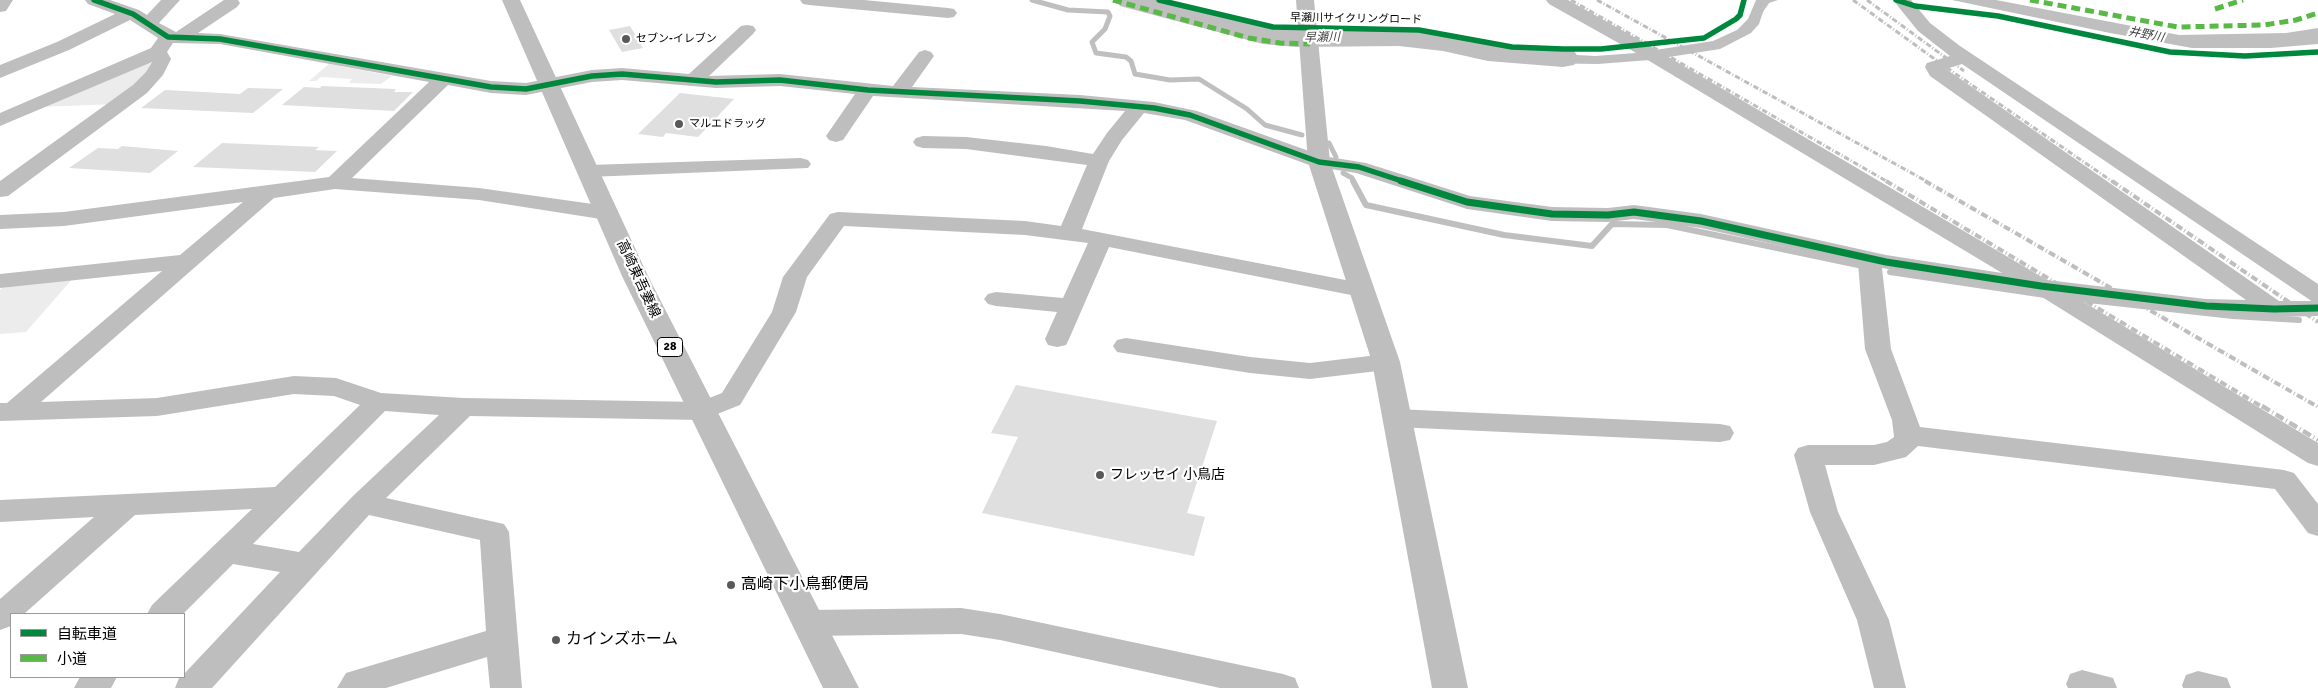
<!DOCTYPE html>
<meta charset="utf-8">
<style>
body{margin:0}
#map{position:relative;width:2318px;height:688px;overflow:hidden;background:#fff;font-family:Signika,"Noto Sans JP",sans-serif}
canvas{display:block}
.legend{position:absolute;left:10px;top:613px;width:175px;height:65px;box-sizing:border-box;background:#fff;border:1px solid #999;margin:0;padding:6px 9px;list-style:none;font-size:15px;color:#000}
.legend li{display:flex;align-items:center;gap:10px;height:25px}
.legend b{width:25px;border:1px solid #999}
</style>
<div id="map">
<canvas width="2318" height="688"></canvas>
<ul class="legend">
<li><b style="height:6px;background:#00873e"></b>自転車道</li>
<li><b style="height:6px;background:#58b947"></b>小道</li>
</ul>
</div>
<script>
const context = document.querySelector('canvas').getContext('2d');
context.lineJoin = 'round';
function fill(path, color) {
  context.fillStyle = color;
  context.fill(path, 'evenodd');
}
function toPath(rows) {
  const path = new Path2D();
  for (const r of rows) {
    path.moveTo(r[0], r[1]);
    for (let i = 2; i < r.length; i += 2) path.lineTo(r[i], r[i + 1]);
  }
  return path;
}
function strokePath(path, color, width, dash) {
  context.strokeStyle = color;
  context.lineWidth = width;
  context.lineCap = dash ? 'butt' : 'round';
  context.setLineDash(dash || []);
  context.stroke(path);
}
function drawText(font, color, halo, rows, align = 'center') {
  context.font = font + ' Signika,"Noto Sans JP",sans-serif';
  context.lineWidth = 4.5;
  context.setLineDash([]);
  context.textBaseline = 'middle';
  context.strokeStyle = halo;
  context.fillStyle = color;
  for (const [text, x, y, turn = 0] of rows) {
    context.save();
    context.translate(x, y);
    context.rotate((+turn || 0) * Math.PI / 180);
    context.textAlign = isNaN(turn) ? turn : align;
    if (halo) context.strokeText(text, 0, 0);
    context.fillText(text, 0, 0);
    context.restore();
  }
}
fill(toPath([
 [152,60,146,73,114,104,40,107],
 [329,64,392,76,381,84,349,83,352,79,321,77,316,81,309,81],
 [74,277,26,332,0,334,0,290,2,288,12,282]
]), '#ececec');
fill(toPath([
 [1756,0,1778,0,1769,3,1763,12,1759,24,1751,33,1720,49,1650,60,1598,64,1532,63,1500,59,1505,51,1595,56,1636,53,1713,41,1737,30,1748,19],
 [1952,0,1996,0,2179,35,2286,33,2318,28,2318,44,2271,48,2192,48,2110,33]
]), '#bfbfbf');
strokePath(toPath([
 [1032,0,1068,10,1108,12,1110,16,1105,29,1092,42,1096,53,1126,57,1131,61,1135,74,1170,80,1199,79,1247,109,1265,125,1302,135],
 [1329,143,1336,157],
 [1343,173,1352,178,1354,182]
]), '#bfbfbf', 5);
strokePath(toPath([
 [1353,181,1366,205,1504,235,1592,246,1612,224,1667,225,1863,266],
 [1890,272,2045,295],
 [2070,298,2233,316,2299,320]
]), '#bfbfbf', 6);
fill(toPath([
 [1115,0,1164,0,1264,26,1296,29,1399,28,1443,33,1488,43,1563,49,1574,51,1579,58,1574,65,1563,67,1488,61,1443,51,1399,46,1296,47,1263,44,1120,6,1115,0]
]), '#bfbfbf');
fill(toPath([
 [630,26,643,48,622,52,609,30],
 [322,86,396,89,394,92,413,92,394,111,282,105,304,87,320,88],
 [248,88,283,89,253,113,141,108,165,90,240,94],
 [680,93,734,99,698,137,666,133,663,137,638,134],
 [222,143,319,147,315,150,337,151,315,172,193,167],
 [122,146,178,151,150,173,69,168,98,148,118,149],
 [1016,385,1217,421,1187,513,1205,517,1194,556,982,513,1018,437,991,433]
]), '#dfdfdf');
fill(toPath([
 [0,0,13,0,6,11,0,12,0,0],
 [85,0,110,0,139,10,147,15,161,0,180,0,159,23,176,32,224,0,238,0,240,3,237,7,198,33,220,34,491,81,526,83,592,70,622,68,689,74,741,26,747,25,753,26,756,30,753,34,709,76,780,74,893,86,919,52,925,50,931,52,934,56,912,87,1080,95,1154,102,1197,111,1323,156,1366,163,1470,196,1552,207,1608,208,1634,205,1701,214,1886,255,2002,273,1631,50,1549,4,1546,0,1568,0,1643,42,2047,280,2206,299,2246,300,1930,76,1925,67,1927,63,1950,56,1918,31,1893,0,1911,0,1930,23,1960,46,2318,284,2318,316,2274,317,2206,313,2077,298,2318,443,2318,466,2308,463,2034,292,1882,268,1891,349,1920,427,2284,470,2294,473,2318,504,2318,536,2308,533,2275,489,1918,446,1906,457,1874,465,1825,465,1838,512,1889,620,1906,688,1874,688,1857,620,1810,512,1794,455,1798,448,1808,445,1874,445,1887,442,1894,437,1892,420,1865,349,1858,263,1701,228,1634,219,1608,222,1552,221,1467,209,1356,173,1312,166,1185,120,1144,113,1122,140,1109,161,1082,229,1361,283,1369,285,1373,290,1369,295,1361,297,1109,247,1069,339,1066,345,1057,347,1048,345,1045,339,1057,312,996,306,988,304,984,299,988,294,996,292,1063,298,1088,243,1025,235,844,226,807,277,796,312,740,405,702,420,470,416,386,498,504,524,509,532,522,688,490,688,487,657,386,688,337,688,346,673,486,631,480,540,369,515,212,688,175,688,179,678,184,677,184,674,280,572,233,564,183,614,147,614,152,605,252,509,135,515,24,614,11,614,11,626,0,630,0,599,94,517,0,522,0,500,275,487,360,405,334,396,294,394,157,416,0,421,0,403,7,403,162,271,0,288,0,274,180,255,243,202,64,226,0,229,0,215,64,212,329,177,429,82,220,44,173,43,167,52,171,59,163,75,147,93,8,196,0,197,0,181,133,85,146,72,152,62,0,126,0,113,151,48,158,38,130,20,69,50,0,78,0,65,57,42,115,14,88,4,85,0],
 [1962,64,2310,300,2311,301,2279,301,1946,69,1962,64],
 [622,80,716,88,780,86,855,94,826,136,829,140,836,142,843,140,873,96,1125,111,1107,133,1093,154,1046,146,966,137,923,136,916,138,913,142,916,146,923,148,966,149,1087,165,1061,226,1025,221,838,212,830,214,783,277,772,312,722,393,699,402,463,398,381,393,336,378,294,376,157,398,41,402,274,198,335,189,479,200,607,220,615,218,618,213,615,208,607,206,479,188,352,178,448,85,491,93,526,95,592,82,622,80],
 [385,411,439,415,353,496,299,552,253,544,385,411],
 [800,0,864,0,948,8,954,9,957,13,954,17,948,18,809,5,803,4,800,0],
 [801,158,808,160,811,164,808,168,589,177,582,175,578,171,582,167,589,165,801,158],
 [1126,338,1250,357,1310,363,1386,354,1395,356,1399,362,1395,368,1386,370,1310,379,1250,373,1117,352,1113,346,1117,340,1126,338],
 [1396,409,1720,424,1730,426,1734,433,1730,440,1720,442,1396,427,1387,424,1383,418,1387,412,1396,409],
 [961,608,1000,614,1283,674,1295,678,1299,688,1220,688,1000,640,961,634,808,636,797,632,792,623,797,614,808,610,961,608],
 [2082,670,2113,678,2117,688,2068,688,2066,684,2070,674,2082,670],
 [2198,671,2227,678,2231,688,2183,688,2182,685,2186,675,2198,671],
 [80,677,117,677,111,688,74,688,80,677]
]), '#bebebe');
fill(toPath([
 [1296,0,1314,0,1330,162,1400,362,1468,688,1432,688,1372,362,1308,162,1296,0]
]), '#bebebe');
fill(toPath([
 [502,0,520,0,648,276,859,688,823,688,622,276,502,0]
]), '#bebebe');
strokePath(toPath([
 [1571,0,1888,182],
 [1597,0,1928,182],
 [1853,0,1947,68,2113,182],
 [1867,0,1964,71]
]), '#bebebe', 3, [5.5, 2, 1, 2]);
strokePath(toPath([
 [1886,181,2264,408],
 [1925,181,2318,407],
 [2112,181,2318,322]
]), '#bebebe', 4, [7, 2.5, 1, 2.5]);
strokePath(toPath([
 [2262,406,2318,440]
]), '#bebebe', 4.5, [9, 3, 1, 3]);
strokePath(toPath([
 [1113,0,1249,38,1280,43,1310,44],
 [2030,0,2178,27,2264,25,2296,20,2318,13],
 [2215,9,2243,0]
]), '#58b947', 5, [9, 5]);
strokePath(toPath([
 [94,0,133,14,168,37,220,39,491,87,526,89,592,76,622,74,716,82,780,80,868,90,1080,101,1154,108,1190,115,1319,162,1359,167,1405,182],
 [1159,0,1273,27,1419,30,1512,47,1563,49,1601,49,1704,38,1736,19,1740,15,1744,0],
 [1896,0,1915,6,1998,16,2170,52,2245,56,2318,52]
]), '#00873e', 5.5);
strokePath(toPath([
 [1401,181,1467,202,1552,214,1608,215,1634,212,1701,221,1886,262,2041,286,2206,306,2274,309,2318,308]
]), '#00873e', 7);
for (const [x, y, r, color] of [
 [626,39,5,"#595959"],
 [679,124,5,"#595959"],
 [1100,475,5,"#595959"],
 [731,585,5,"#595959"],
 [556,640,5,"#595959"]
]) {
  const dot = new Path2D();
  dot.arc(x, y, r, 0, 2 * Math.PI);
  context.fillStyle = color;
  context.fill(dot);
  strokePath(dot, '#fff', 2);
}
drawText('11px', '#000', '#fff', [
 ["早瀬川サイクリングロード",1356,19,1]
]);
drawText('11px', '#000', '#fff', [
 ["セブン-イレブン",636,39],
 ["マルエドラッグ",689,124]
], 'left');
drawText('italic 12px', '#444', '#fff', [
 ["井野川",2146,35,11],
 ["早瀬川",1322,38,-1]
]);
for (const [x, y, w] of [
 [670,347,25]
]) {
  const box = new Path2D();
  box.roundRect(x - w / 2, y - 9.5, w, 19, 4);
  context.fillStyle = '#fff';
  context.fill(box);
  strokePath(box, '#000', 1);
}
drawText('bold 12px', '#000', null, [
 ["28",670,347]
]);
drawText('14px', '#000', '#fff', [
 ["高崎東吾妻線",638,279,65]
]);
drawText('14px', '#000', '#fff', [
 ["フレッセイ 小鳥店",1110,475]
], 'left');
drawText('16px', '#000', '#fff', [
 ["高崎下小鳥郵便局",741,585],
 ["カインズホーム",566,640]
], 'left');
</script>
